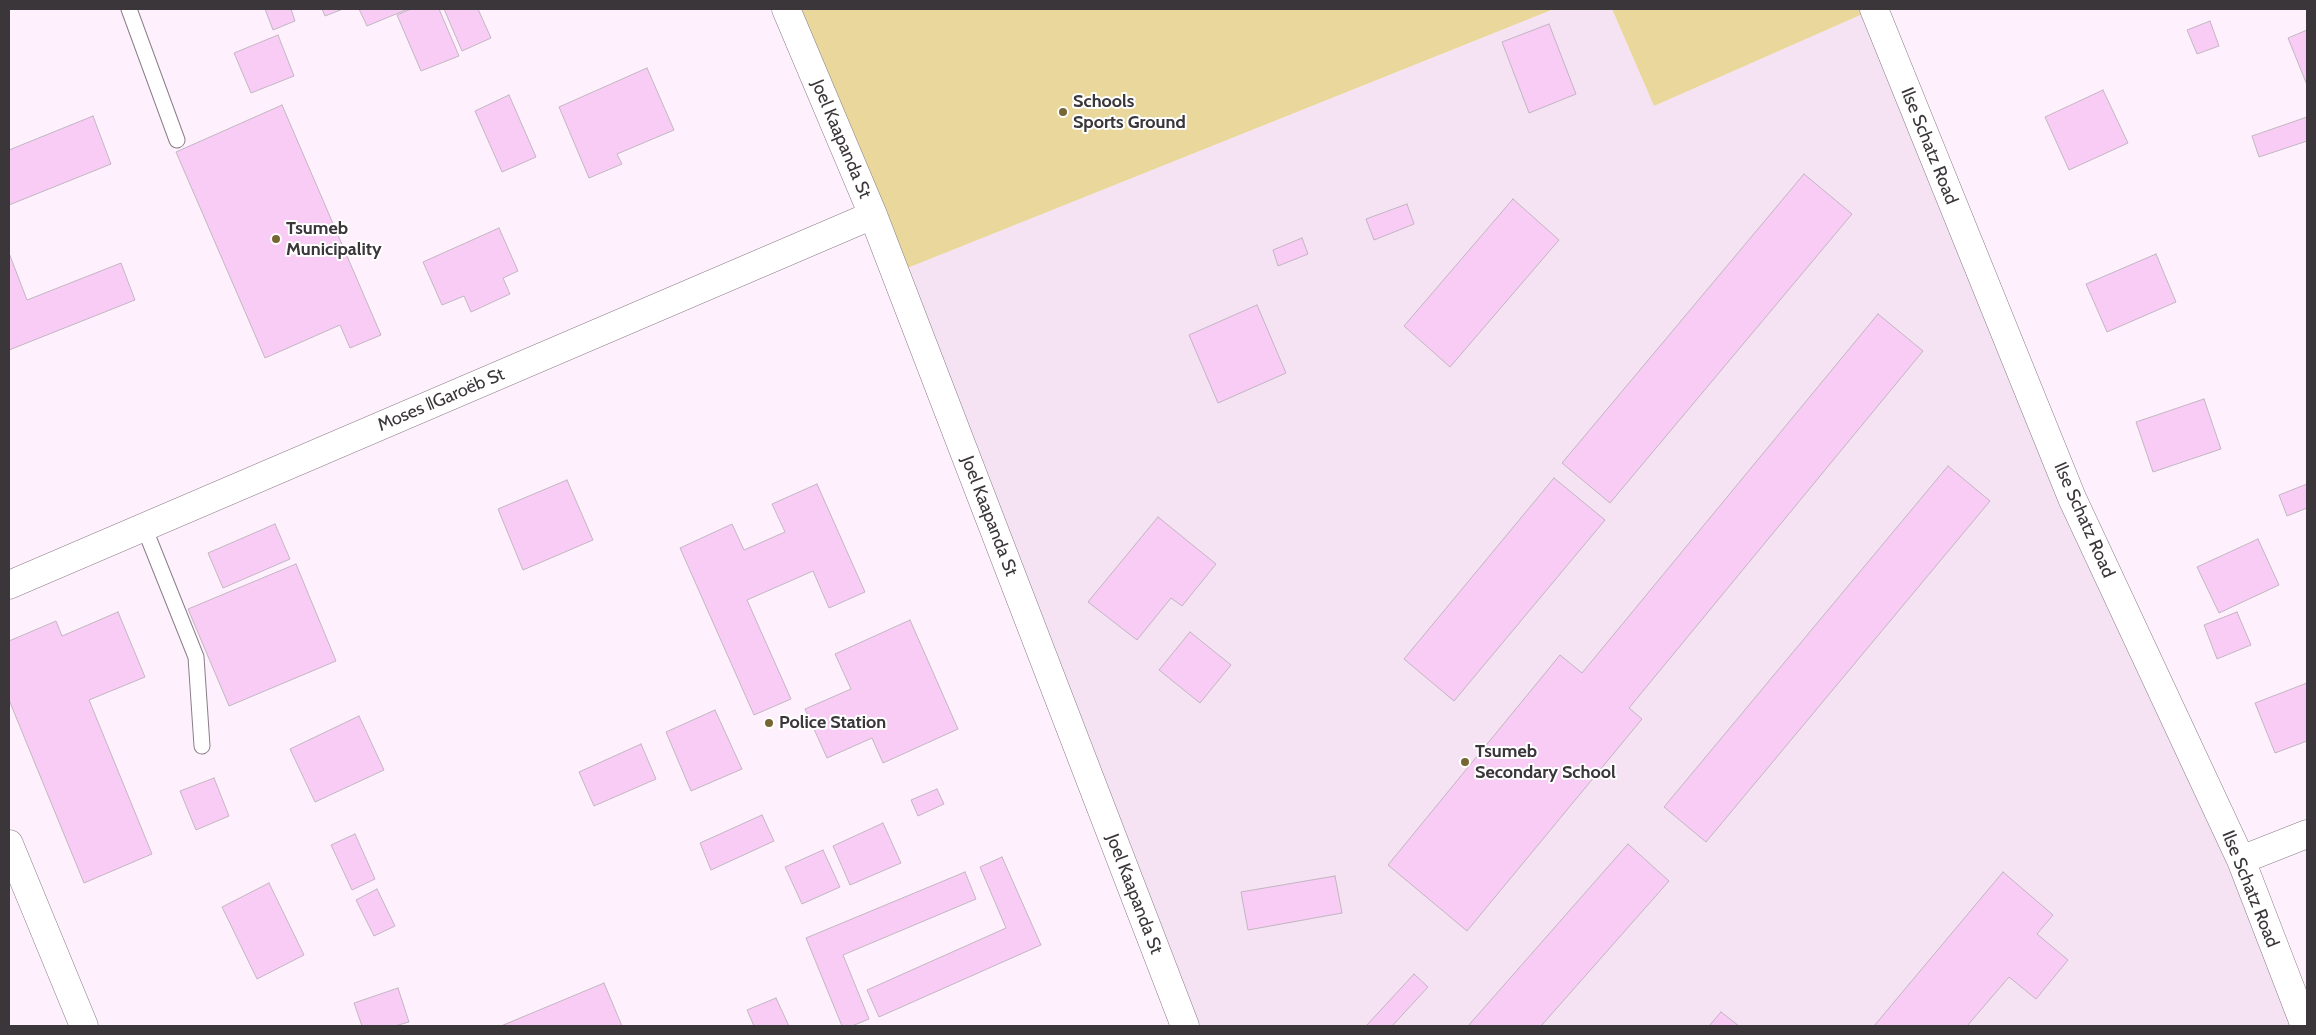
<!DOCTYPE html>
<meta charset="utf-8">
<style>
body{margin:0}
#map{position:relative;width:2316px;height:1035px;overflow:hidden;background:#fef1fd;font-family:Cabin,sans-serif}
canvas{display:block}
.frame{position:absolute;inset:0;border:10px solid #3a363a;pointer-events:none}
</style>
<div id="map">
<canvas width="2316" height="1035"></canvas>
<div class="frame"></div>
</div>
<script>
const context = document.querySelector('canvas').getContext('2d');
context.lineJoin = 'round';
function fill(path, color) {
  context.fillStyle = color;
  context.fill(path, 'evenodd');
}
function toPath(rows) {
  const path = new Path2D();
  for (const r of rows) {
    path.moveTo(r[0], r[1]);
    for (let i = 2; i < r.length; i += 2) path.lineTo(r[i], r[i + 1]);
  }
  return path;
}
function strokePath(path, color, width, dash) {
  context.strokeStyle = color;
  context.lineWidth = width;
  context.lineCap = dash ? 'butt' : 'round';
  context.setLineDash(dash || []);
  context.stroke(path);
}
function drawText(font, color, halo, rows, align = 'center') {
  context.font = font + ' Cabin,sans-serif';
  context.lineWidth = 4;
  context.setLineDash([]);
  context.textBaseline = 'middle';
  context.strokeStyle = halo;
  context.fillStyle = color;
  for (const [text, x, y, turn = 0] of rows) {
    context.save();
    context.translate(x, y);
    context.rotate((+turn || 0) * Math.PI / 180);
    context.textAlign = isNaN(turn) ? turn : align;
    if (halo) context.strokeText(text, 0, 0);
    context.fillText(text, 0, 0);
    context.restore();
  }
}
fill(toPath([
 [1554,9,1612,9,1654,106,1874,9,2305,1026,1185,1026,895,273]
]), '#f5e3f4');
fill(toPath([
 [786,9,1554,9,895,273],
 [1612,9,1874,9,1654,106]
]), '#e9d79b');
const building = toPath([
 [265,9,291,9,295,21,273,30,265,9],
 [322,9,343,9,325,16,322,9],
 [359,9,408,9,367,26,359,9],
 [411,9,439,9,459,56,421,71,397,15,411,9],
 [444,9,478,9,491,38,462,51,444,9],
 [2210,21,2219,46,2197,54,2187,30,2210,21],
 [1549,24,1576,94,1529,113,1502,42,1549,24],
 [2307,30,2307,85,2288,38,2307,30],
 [278,35,294,76,251,93,234,53,278,35],
 [647,68,674,130,617,154,622,164,589,178,559,107,647,68],
 [2103,90,2128,143,2069,170,2045,117,2103,90],
 [509,95,536,157,502,172,475,111,509,95],
 [282,105,381,335,350,348,340,325,265,358,176,152,282,105],
 [93,116,111,164,9,205,9,150,93,116],
 [2307,117,2307,141,2259,157,2252,136,2307,117],
 [1804,174,1852,214,1610,503,1562,463,1804,174],
 [1513,199,1559,240,1450,367,1404,326,1513,199],
 [1407,204,1414,224,1374,240,1366,219,1407,204],
 [499,228,518,271,503,278,510,294,471,312,464,296,442,305,423,262,499,228],
 [1302,238,1308,254,1278,266,1273,250,1302,238],
 [9,253,27,300,121,263,135,300,9,350,9,253],
 [2156,254,2176,302,2107,332,2086,284,2156,254],
 [1257,305,1286,373,1218,403,1189,335,1257,305],
 [1878,314,1923,351,1629,708,1642,719,1467,931,1388,865,1560,655,1582,673,1878,314],
 [2204,399,2221,449,2153,472,2136,422,2204,399],
 [1948,466,1990,501,1706,842,1664,807,1948,466],
 [1554,478,1605,520,1454,701,1404,659,1554,478],
 [567,480,593,540,523,570,498,509,567,480],
 [817,484,865,592,829,608,813,571,747,600,791,699,754,715,680,548,732,524,744,550,785,532,772,504,817,484],
 [2307,484,2307,508,2287,516,2279,495,2307,484],
 [1158,517,1216,564,1182,606,1171,598,1137,640,1088,602,1158,517],
 [275,524,290,559,223,588,208,553,275,524],
 [2258,539,2279,585,2219,613,2197,567,2258,539],
 [296,564,336,661,229,706,188,609,296,564],
 [118,612,145,677,89,700,152,854,84,883,9,700,9,641,56,621,62,636,118,612],
 [2237,612,2251,645,2217,659,2204,625,2237,612],
 [910,620,958,729,883,763,872,738,827,758,805,709,851,689,835,654,910,620],
 [1190,632,1231,665,1200,703,1159,670,1190,632],
 [2307,683,2307,741,2275,753,2255,703,2307,683],
 [715,710,742,769,691,791,666,732,715,710],
 [359,716,384,770,315,802,290,749,359,716],
 [641,744,656,779,594,806,579,772,641,744],
 [214,778,229,816,196,830,180,791,214,778],
 [937,789,944,804,918,816,911,800,937,789],
 [762,815,774,841,711,870,700,843,762,815],
 [883,823,901,863,850,885,833,846,883,823],
 [355,834,375,879,352,890,331,845,355,834],
 [1628,844,1669,881,1541,1026,1468,1026,1628,844],
 [823,850,840,887,802,904,785,867,823,850],
 [1002,857,1041,945,879,1017,867,990,1006,928,980,867,1002,857],
 [965,872,976,899,843,955,869,1019,852,1026,842,1026,806,938,965,872],
 [2003,872,2053,915,2037,934,2068,960,2036,999,2009,977,1967,1026,1874,1026,2003,872],
 [1335,876,1342,913,1248,930,1241,892,1335,876],
 [269,883,304,955,257,979,222,907,269,883],
 [377,889,395,926,374,936,356,900,377,889],
 [1414,974,1428,987,1392,1026,1366,1026,1414,974],
 [604,983,622,1026,501,1026,604,983],
 [398,988,409,1022,395,1026,362,1026,354,1003,398,988],
 [776,998,789,1026,754,1026,747,1010,776,998],
 [1721,1012,1739,1026,1709,1026,1721,1012]
]);
fill(building, '#f8ccf5');
strokePath(building, '#c2b6c1', 1);
const service = toPath([
 [129,9,177,140],
 [144,527,196,657,202,746]
]);
const minor = toPath([
 [786,9,873,215,1185,1026],
 [1874,9,2072,498,2241,860,2305,1026],
 [9,585,873,215],
 [2241,860,2307,834]
]);
const tertiary = toPath([
 [9,844,84,1026]
]);
strokePath(service, '#897e88', 17);
strokePath(minor, '#897e88', 29);
strokePath(tertiary, '#897e88', 29);
strokePath(service, '#fff', 15);
strokePath(minor, '#fff', 28);
strokePath(tertiary, '#fff', 28);
for (const [x, y, r, color] of [
 [1063,112,5,"#756633"],
 [276,239,5,"#756633"],
 [769,723,5,"#756633"],
 [1465,762,5,"#756633"]
]) {
  const dot = new Path2D();
  dot.arc(x, y, r, 0, 2 * Math.PI);
  context.fillStyle = color;
  context.fill(dot);
  strokePath(dot, '#fff', 2);
}
drawText('bold 18px', '#3a363a', '#fff', [
 ["Schools",1073,102],
 ["Sports Ground",1073,123],
 ["Tsumeb",286,229],
 ["Municipality",286,250],
 ["Police Station",779,723],
 ["Tsumeb",1475,752],
 ["Secondary School",1475,773]
], 'left');
drawText('18px', '#3a363a', '#fff', [
 ["Joel Kaapanda St",841,139,67],
 ["Ilse Schatz Road",1929,146,68],
 ["Moses ǁGaroëb St",441,400,-23],
 ["Joel Kaapanda St",989,516,69],
 ["Ilse Schatz Road",2084,520,66],
 ["Ilse Schatz Road",2250,889,68],
 ["Joel Kaapanda St",1134,894,69]
]);
</script>
